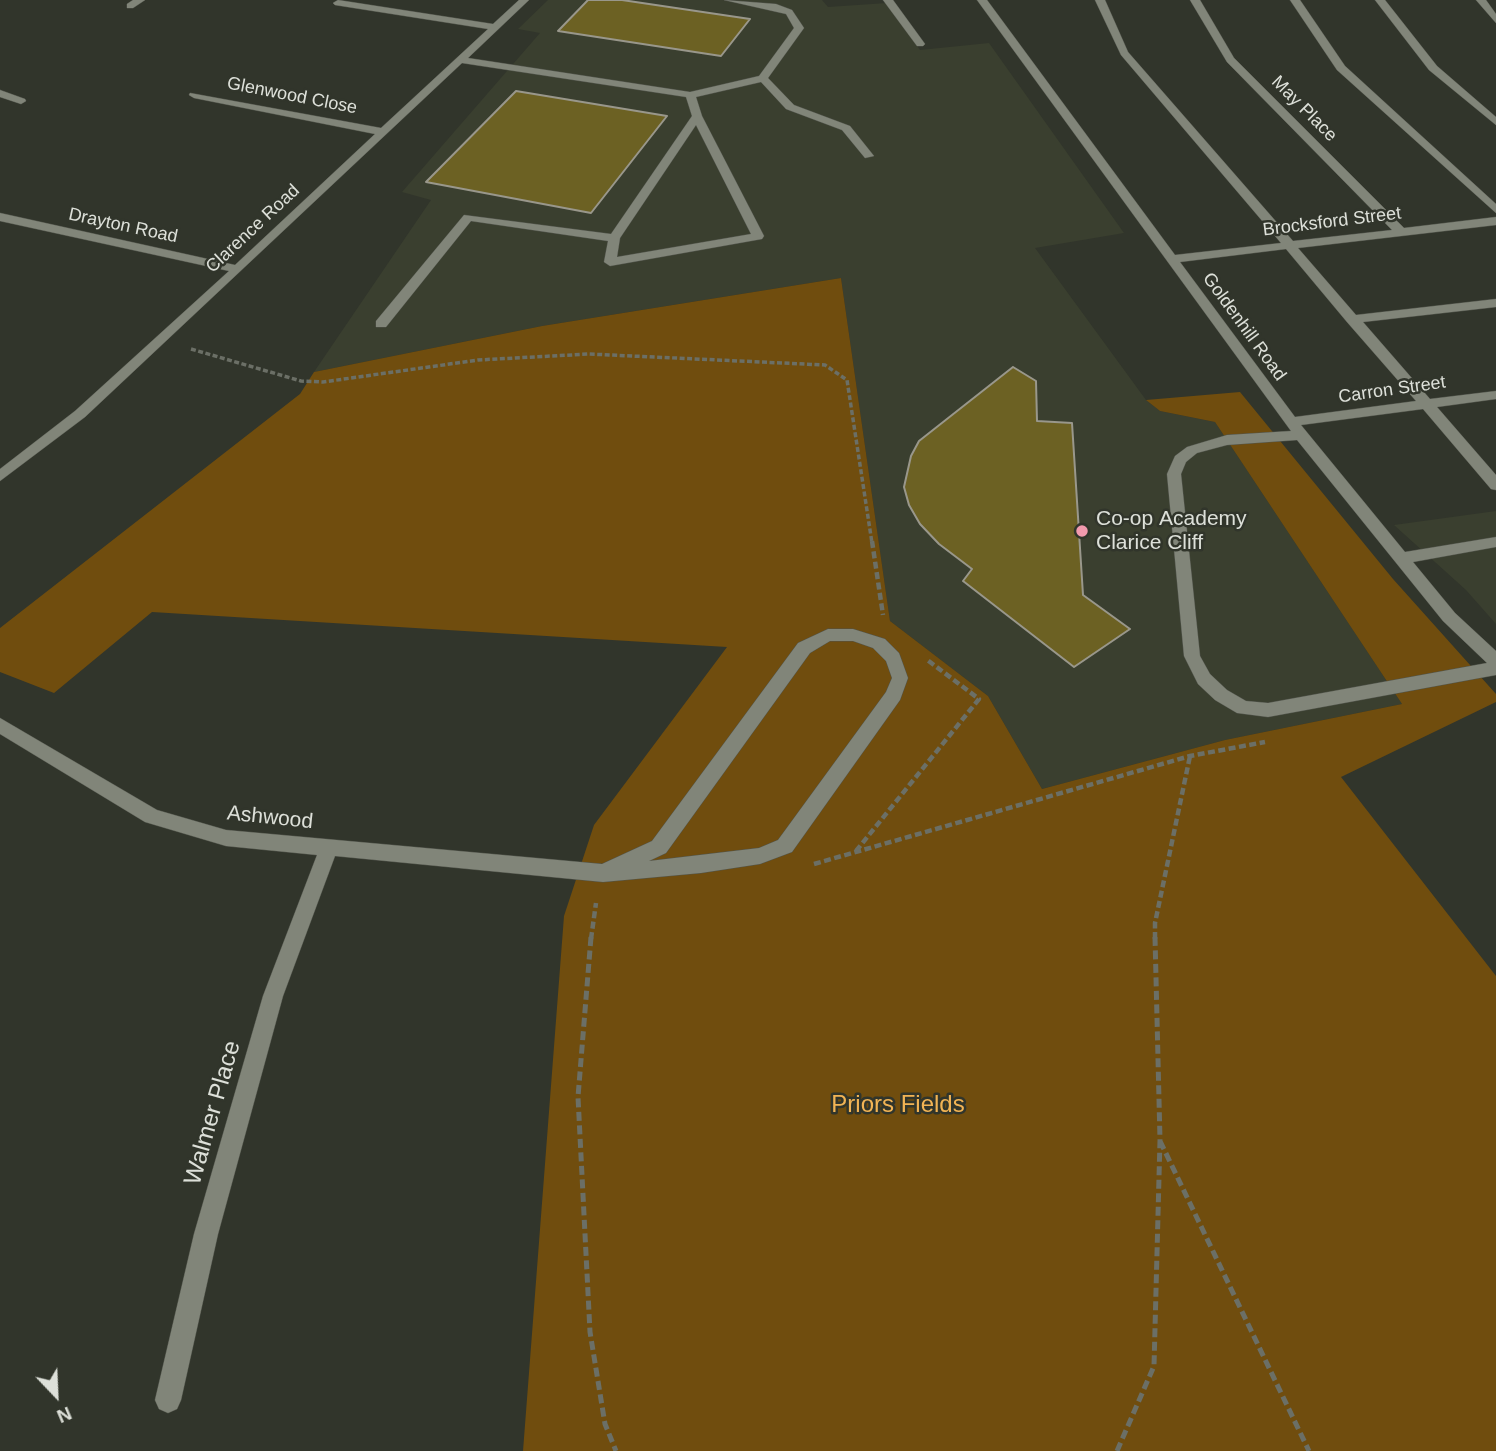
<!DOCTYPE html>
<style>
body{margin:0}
#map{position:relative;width:1496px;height:1451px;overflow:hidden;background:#31352b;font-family:Helvetica,sans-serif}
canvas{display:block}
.north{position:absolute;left:21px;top:1360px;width:70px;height:70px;-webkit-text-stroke:5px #31352b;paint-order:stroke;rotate:157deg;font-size:19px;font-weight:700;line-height:28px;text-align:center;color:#dde0d9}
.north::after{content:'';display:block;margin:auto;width:24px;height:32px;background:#dde0d9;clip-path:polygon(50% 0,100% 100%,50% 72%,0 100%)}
</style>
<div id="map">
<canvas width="1496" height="1451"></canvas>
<div class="north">N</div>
</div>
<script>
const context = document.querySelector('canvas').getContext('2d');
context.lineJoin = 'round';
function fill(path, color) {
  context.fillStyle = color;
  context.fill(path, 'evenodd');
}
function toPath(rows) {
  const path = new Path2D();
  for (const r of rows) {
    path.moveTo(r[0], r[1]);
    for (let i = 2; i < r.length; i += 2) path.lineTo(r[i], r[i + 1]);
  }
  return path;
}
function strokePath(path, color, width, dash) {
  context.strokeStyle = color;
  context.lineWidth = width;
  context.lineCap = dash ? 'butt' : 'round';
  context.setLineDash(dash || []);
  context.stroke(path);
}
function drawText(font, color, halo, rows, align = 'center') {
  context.font = font + ' Helvetica,sans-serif';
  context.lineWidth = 5;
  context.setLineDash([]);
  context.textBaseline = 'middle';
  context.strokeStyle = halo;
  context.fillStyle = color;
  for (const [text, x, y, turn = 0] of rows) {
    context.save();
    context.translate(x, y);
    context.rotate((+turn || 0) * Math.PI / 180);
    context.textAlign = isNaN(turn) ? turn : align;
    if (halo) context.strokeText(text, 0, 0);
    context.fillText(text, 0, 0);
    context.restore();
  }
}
fill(toPath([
 [548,0,822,0,828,7,887,3,920,50,989,43,1124,233,1035,248,1146,400,1160,411,1215,422,1402,704,1225,740,1042,789,988,696,890,621,841,278,542,326,314,372,431,200,402,192,540,33,518,29],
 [1496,511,1496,624,1466,590,1394,525]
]), '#3a3f2f');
fill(toPath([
 [841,278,890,621,988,696,1042,789,1225,740,1402,704,1215,422,1160,411,1146,400,1240,392,1393,579,1496,694,1496,702,1341,777,1496,976,1496,1451,523,1451,564,916,594,825,727,647,152,612,54,693,0,672,0,628,300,394,314,372,542,326]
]), '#704d0e');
const building = toPath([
 [588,0,622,0,750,19,721,56,558,31,588,0],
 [516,91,667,116,591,213,426,182,516,91],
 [1013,367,1036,381,1037,421,1072,423,1083,595,1130,629,1074,667,963,581,972,569,939,544,920,524,909,505,904,487,911,456,919,441,1013,367]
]);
fill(building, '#6c6123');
strokePath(building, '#99978b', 2);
const minor = toPath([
 [133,0,145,0,133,8,127,8,127,4,133,0],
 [338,0,493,24,519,0,529,0,468,58,690,92,759,76,794,28,786,14,724,0,776,4,792,10,804,28,768,78,794,105,850,126,874,156,865,158,842,130,786,109,761,82,696,97,702,116,764,236,762,239,610,266,604,262,608,241,471,221,386,327,376,327,376,321,464,215,611,234,692,116,686,97,462,63,85,417,0,481,0,469,75,411,229,271,0,221,0,213,235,265,375,134,194,98,189,95,190,93,381,128,488,29,335,5,333,3,338,0],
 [696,125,751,234,617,257,620,238,696,125],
 [883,0,893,0,925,44,923,46,917,46,883,0],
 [977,0,987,0,1175,255,1281,243,1121,55,1095,0,1105,0,1128,52,1293,241,1392,230,1227,62,1190,0,1200,0,1234,58,1404,228,1496,217,1496,225,1298,248,1356,315,1496,299,1496,307,1363,322,1430,399,1496,391,1496,399,1437,407,1496,475,1496,490,1491,489,1423,409,1301,425,1405,552,1496,537,1496,547,1413,562,1455,613,1496,651,1496,675,1268,717,1237,713,1215,700,1198,684,1184,656,1167,474,1175,456,1187,447,1227,435,1291,431,977,0],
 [1286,249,1347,322,1416,401,1295,417,1180,262,1286,249],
 [1297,440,1443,621,1487,663,1268,703,1246,701,1227,690,1210,674,1200,656,1181,474,1186,462,1197,453,1227,445,1297,440],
 [1290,0,1300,0,1345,66,1496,204,1496,213,1337,70,1290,0],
 [1375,0,1385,0,1437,66,1496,117,1496,125,1429,70,1375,0],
 [1476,0,1486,0,1496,14,1496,23,1476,0],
 [0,90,25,99,26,101,21,104,0,97,0,90],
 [828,629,853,629,885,639,899,653,908,678,900,700,792,852,760,864,701,873,603,882,335,856,283,996,218,1234,181,1400,177,1409,168,1413,159,1409,155,1400,194,1234,263,996,317,855,226,846,145,822,0,734,0,718,157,810,226,830,602,864,652,841,798,643,828,629],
 [830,641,853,641,873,648,886,661,892,678,886,692,778,840,759,848,649,861,666,853,810,653,830,641]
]);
strokePath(minor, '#50534a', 1);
strokePath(toPath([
 [191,349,301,381,323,382,478,360,589,354,825,365,847,380,872,543]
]), '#6b6f66', 3.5, [5, 2.5]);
strokePath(toPath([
 [872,541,883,615],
 [856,851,979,699,926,659],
 [814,864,1190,756,1265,742],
 [591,939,596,903],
 [1155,939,1155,923,1190,756]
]), '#6b6f66', 4.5, [7, 3.5]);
strokePath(toPath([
 [591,937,578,1097,590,1332,605,1424,616,1451],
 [1160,1141,1309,1451],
 [1117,1451,1154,1366,1160,1140,1155,937]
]), '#6b6f66', 5, [9, 4.5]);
fill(minor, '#818579');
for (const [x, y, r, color] of [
 [1082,531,7,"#f29aad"]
]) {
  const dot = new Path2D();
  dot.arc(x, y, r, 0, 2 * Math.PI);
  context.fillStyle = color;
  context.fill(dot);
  strokePath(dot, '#31352b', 2.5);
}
drawText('18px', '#dde0d9', '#31352b', [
 ["Glenwood Close",292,96,11],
 ["May Place",1304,109,45],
 ["Brocksford Street",1332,222,-7],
 ["Drayton Road",123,226,12],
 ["Clarence Road",253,229,-43],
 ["Goldenhill Road",1244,327,54],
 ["Carron Street",1392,390,-8]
]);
drawText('21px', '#dde0d9', '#31352b', [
 ["Co-op Academy",1096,519],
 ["Clarice Cliff",1096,543]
], 'left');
drawText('21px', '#dde0d9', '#31352b', [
 ["Ashwood",270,818,6]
]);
drawText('24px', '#f2b454', '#31352b', [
 ["Priors Fields",898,1105]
]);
drawText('24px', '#dde0d9', '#31352b', [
 ["Walmer Place",213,1113,-74]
]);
</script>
